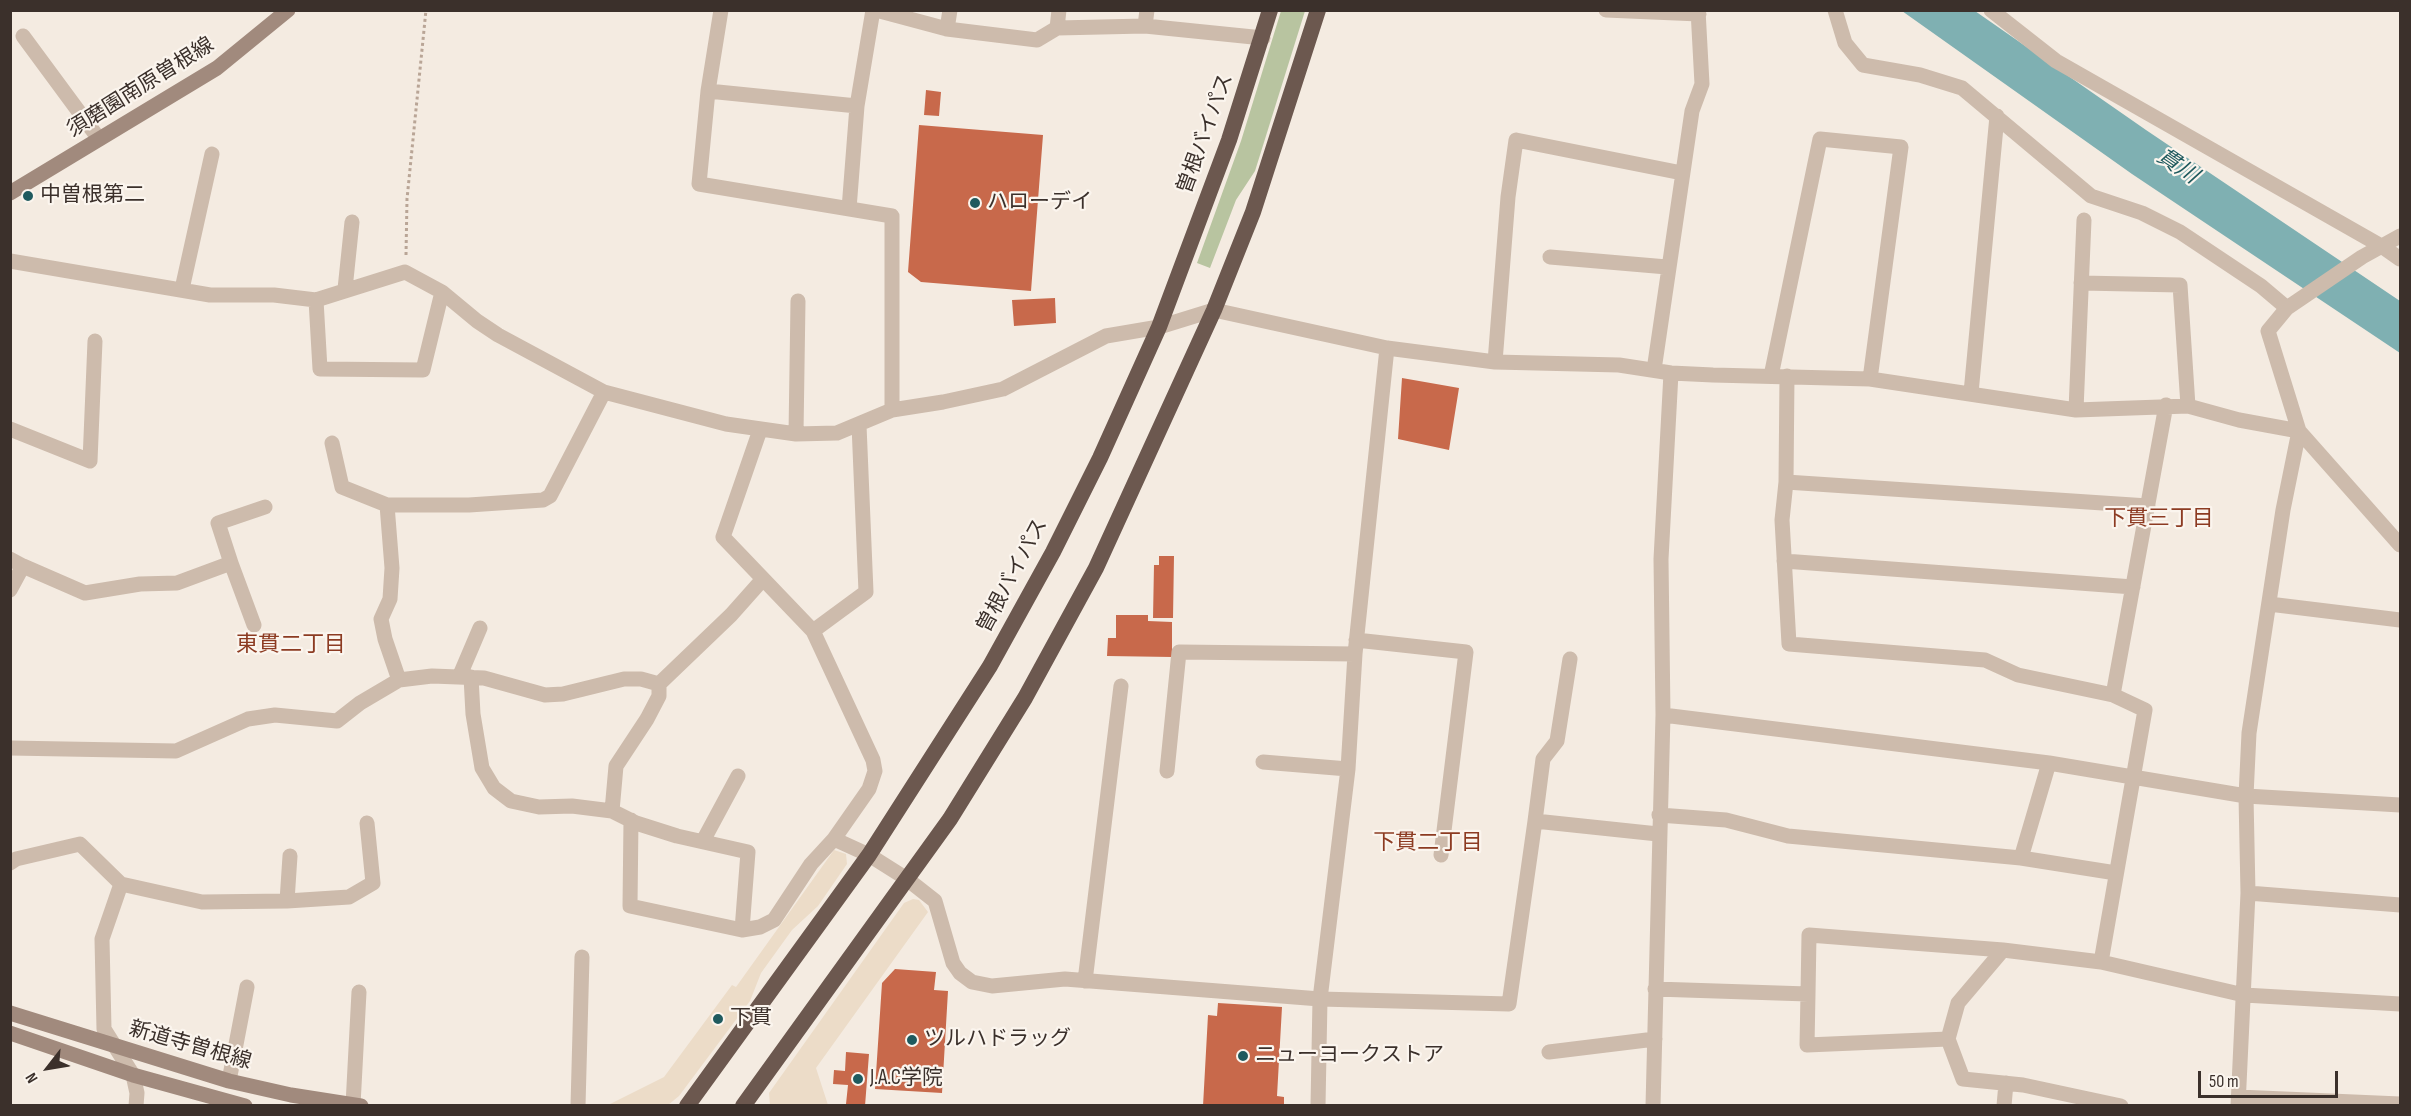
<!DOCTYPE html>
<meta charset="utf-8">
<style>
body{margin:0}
#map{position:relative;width:2411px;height:1116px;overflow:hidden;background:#f4ebe1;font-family:"Sofia Sans Condensed",sans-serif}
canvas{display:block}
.frame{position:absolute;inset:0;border:12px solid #3b302b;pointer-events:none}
.north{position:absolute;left:18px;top:1038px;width:60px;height:60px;-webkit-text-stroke:4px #fbf5ee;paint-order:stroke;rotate:239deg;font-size:16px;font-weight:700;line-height:24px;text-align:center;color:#3b302b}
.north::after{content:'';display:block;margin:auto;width:21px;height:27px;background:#3b302b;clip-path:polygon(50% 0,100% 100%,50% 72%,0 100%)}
.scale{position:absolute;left:2198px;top:1071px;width:140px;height:27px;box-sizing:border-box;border:3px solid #3b302b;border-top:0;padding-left:8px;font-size:18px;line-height:21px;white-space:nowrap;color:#3b302b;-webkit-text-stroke:4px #fbf5ee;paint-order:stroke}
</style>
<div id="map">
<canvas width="2411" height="1116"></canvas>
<div class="frame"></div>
<div class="north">N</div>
<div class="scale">50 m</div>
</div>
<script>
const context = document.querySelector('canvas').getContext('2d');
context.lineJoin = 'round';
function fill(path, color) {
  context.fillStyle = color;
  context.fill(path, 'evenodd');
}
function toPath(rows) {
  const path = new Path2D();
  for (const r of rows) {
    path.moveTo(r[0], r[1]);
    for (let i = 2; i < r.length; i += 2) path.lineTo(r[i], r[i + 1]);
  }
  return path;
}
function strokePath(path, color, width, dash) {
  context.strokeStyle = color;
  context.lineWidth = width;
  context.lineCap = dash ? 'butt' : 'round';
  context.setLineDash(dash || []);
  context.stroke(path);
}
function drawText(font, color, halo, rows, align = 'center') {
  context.font = font + ' "Sofia Sans Condensed","Noto Sans JP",sans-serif';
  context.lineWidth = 4.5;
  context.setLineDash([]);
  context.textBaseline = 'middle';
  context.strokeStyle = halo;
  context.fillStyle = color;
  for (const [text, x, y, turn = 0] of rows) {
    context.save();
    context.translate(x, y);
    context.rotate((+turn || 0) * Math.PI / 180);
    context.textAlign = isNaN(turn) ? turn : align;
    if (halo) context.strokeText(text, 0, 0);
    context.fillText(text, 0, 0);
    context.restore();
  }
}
fill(toPath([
 [1281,11,1305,11,1255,171,1236,200,1210,268,1197,263,1241,141]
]), '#b8c4a0');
fill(toPath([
 [834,850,846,854,847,864,818,906,792,930,761,973,750,1001,679,1096,668,1105,606,1106,664,1077,732,985,736,987],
 [913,899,919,900,928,912,816,1068,828,1105,770,1105,769,1093,904,903]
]), '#ecdcc8');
fill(toPath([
 [1902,11,1975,11,2146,130,2400,301,2400,353,2132,174]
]), '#7fb0b2');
fill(toPath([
 [926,90,941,92,939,116,924,115],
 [919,125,1043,135,1031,291,921,282,908,272],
 [1055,298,1056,323,1014,326,1012,300],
 [1402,378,1459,388,1449,450,1398,439],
 [1159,556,1174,556,1173,618,1153,618,1154,565,1159,565],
 [1116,615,1148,615,1148,621,1172,622,1172,657,1107,656,1108,638,1116,638],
 [895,969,936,972,934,990,948,991,942,1093,875,1089,882,983],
 [1218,1003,1282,1007,1277,1096,1284,1097,1284,1106,1203,1106,1208,1015,1217,1016],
 [846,1052,869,1054,865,1106,846,1104,848,1085,833,1084,834,1070,845,1071]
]), '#c8694b');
strokePath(toPath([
 [406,255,407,199,426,10]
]), '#b9a596', 3, [3, 3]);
strokePath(toPath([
 [721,10,708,91,699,184,892,216,892,410],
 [876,10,947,29,1037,40,1057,28,1145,26,1263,38],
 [1606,10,1699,14],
 [1835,10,1845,43,1863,65,1920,75,1962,88,2091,196,2142,213,2180,232,2261,286,2287,308],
 [1991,10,2056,61,2383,247,2400,259],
 [1145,26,1147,10],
 [1057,28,1059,10],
 [947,29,950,10],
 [23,36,99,139],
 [708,91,857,106],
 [849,209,857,106,873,10],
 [2400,236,2362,257,2287,308,2268,331,2299,431,2400,545],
 [1550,257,1667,267],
 [10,261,210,295,274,295,316,300,405,272,442,292,477,321,498,335,604,392,726,424,796,434,837,433,892,410,943,402,1003,389,1106,336,1159,327,1214,310,1387,348,1495,362,1619,365,1671,373,1713,375,1870,379,2076,410,2188,406,2239,420,2299,431],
 [2081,283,2180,285,2188,406],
 [182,289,212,154],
 [345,289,352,222],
 [316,300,320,369,423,370,442,292],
 [1495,362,1508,197,1516,140,1682,173],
 [1654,370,1692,111,1702,84,1698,10],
 [1771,376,1820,139,1901,147,1870,379],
 [1787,376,1786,482,1782,520,1789,644,1985,660,2018,675,2113,695,2145,710,2101,962],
 [1971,393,1997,116],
 [2076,410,2084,220],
 [10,429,90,461,95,341],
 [760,430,723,537,813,631,873,760,875,771,869,789,834,839,869,855,907,879,935,901,953,963,960,973,972,982,992,986,1065,979,1320,999,1509,1004,1535,821,1658,834],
 [796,434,798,301],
 [332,443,342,487,387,505,469,505,543,500,550,496,604,392],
 [1786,482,2148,506],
 [387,505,392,568,390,599,381,619,385,639,399,680],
 [10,559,23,566,10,590],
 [1784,561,2133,587],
 [231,563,218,523,265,507],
 [23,566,85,593,140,584,177,583,231,563,254,625],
 [2269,604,2400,620],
 [813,631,866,592,859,425],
 [1356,640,1466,652,1441,855],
 [460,675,480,628],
 [471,677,473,714,482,768,494,788,511,801,539,807,572,806,612,811,636,823,677,836,748,852,742,930,760,927,774,920,811,864,834,839],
 [2113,695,2166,405],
 [1663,715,2049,763,2246,796,2400,805],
 [10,748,176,751,248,719,275,715,337,721,360,703,399,680,432,676,484,678,545,695,563,694,624,679,641,679,659,684,731,615,763,579],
 [1263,762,1348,769],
 [1167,771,1179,652,1355,654],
 [612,811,616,766,647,719,659,696,659,684],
 [1659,815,1726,820,1788,836,2021,858,2116,873],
 [631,820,630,906,742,930],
 [1535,821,1543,759,1557,741,1570,659],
 [703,841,738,776],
 [2021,858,2049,763],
 [10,863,16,859,80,844,121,884,102,939,104,1029,133,1075,137,1093,136,1106],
 [121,884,202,902,287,901,349,897,373,883,367,823],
 [2248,893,2400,905],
 [287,901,290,856],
 [1085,981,1121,686],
 [1655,989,1808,994,1809,935,2003,950,2101,962,2244,995,2400,1004],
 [1808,994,1807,1045,1948,1039,1958,1003,2003,950],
 [1948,1039,1963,1079,2023,1085,2121,1106],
 [1549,1052,1655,1039],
 [229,1081,247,987],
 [2238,1097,2400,1104],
 [353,1105,359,992],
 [578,1106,582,957],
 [1318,1106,1320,999,1348,769,1355,654,1387,348],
 [1653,1106,1663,715,1661,559,1671,373],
 [2004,1106,2006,1083],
 [2238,1106,2248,893,2246,796,2249,733,2283,510,2299,431]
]), '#cdbbac', 15);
strokePath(toPath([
 [10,193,217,68,288,10],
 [10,1013,229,1081,291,1095,361,1106],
 [10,1033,133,1075,245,1106]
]), '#a18a7d', 15);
strokePath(toPath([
 [687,1106,869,855,990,666,1053,552,1100,458,1159,327,1229,140,1270,10],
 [743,1106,950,819,1025,698,1096,568,1214,310,1253,212,1318,10]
]), '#6c584f', 16);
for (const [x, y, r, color] of [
 [28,196,6,"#1f5a5e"],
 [975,203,6,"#1f5a5e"],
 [718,1019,6,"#1f5a5e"],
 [912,1040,6,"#1f5a5e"],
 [1243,1056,6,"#1f5a5e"],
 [858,1079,6,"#1f5a5e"]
]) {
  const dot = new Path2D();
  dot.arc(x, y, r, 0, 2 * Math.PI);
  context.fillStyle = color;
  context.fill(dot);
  strokePath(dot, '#fbf5ee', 2);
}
drawText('21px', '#3b302b', '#fbf5ee', [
 ["須磨園南原曽根線",141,88,-32],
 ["曽根バイパス",1206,134,-70],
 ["曽根バイパス",1013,576,-62],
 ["新道寺曽根線",190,1046,16]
]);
drawText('21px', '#3b302b', '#fbf5ee', [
 ["中曽根第二",40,196],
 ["ハローデイ",987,203],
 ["下貫",730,1019],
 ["ツルハドラッグ",924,1040],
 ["ニューヨークストア",1255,1056],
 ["J.A.C学院",870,1079]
], 'left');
drawText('italic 22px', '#1f5a5e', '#fbf5ee', [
 ["貫川",2177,167,34]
]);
drawText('22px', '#8c3b22', '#fbf5ee', [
 ["下貫三丁目",2159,519],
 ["東貫二丁目",291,645],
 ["下貫二丁目",1428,843]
]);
</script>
